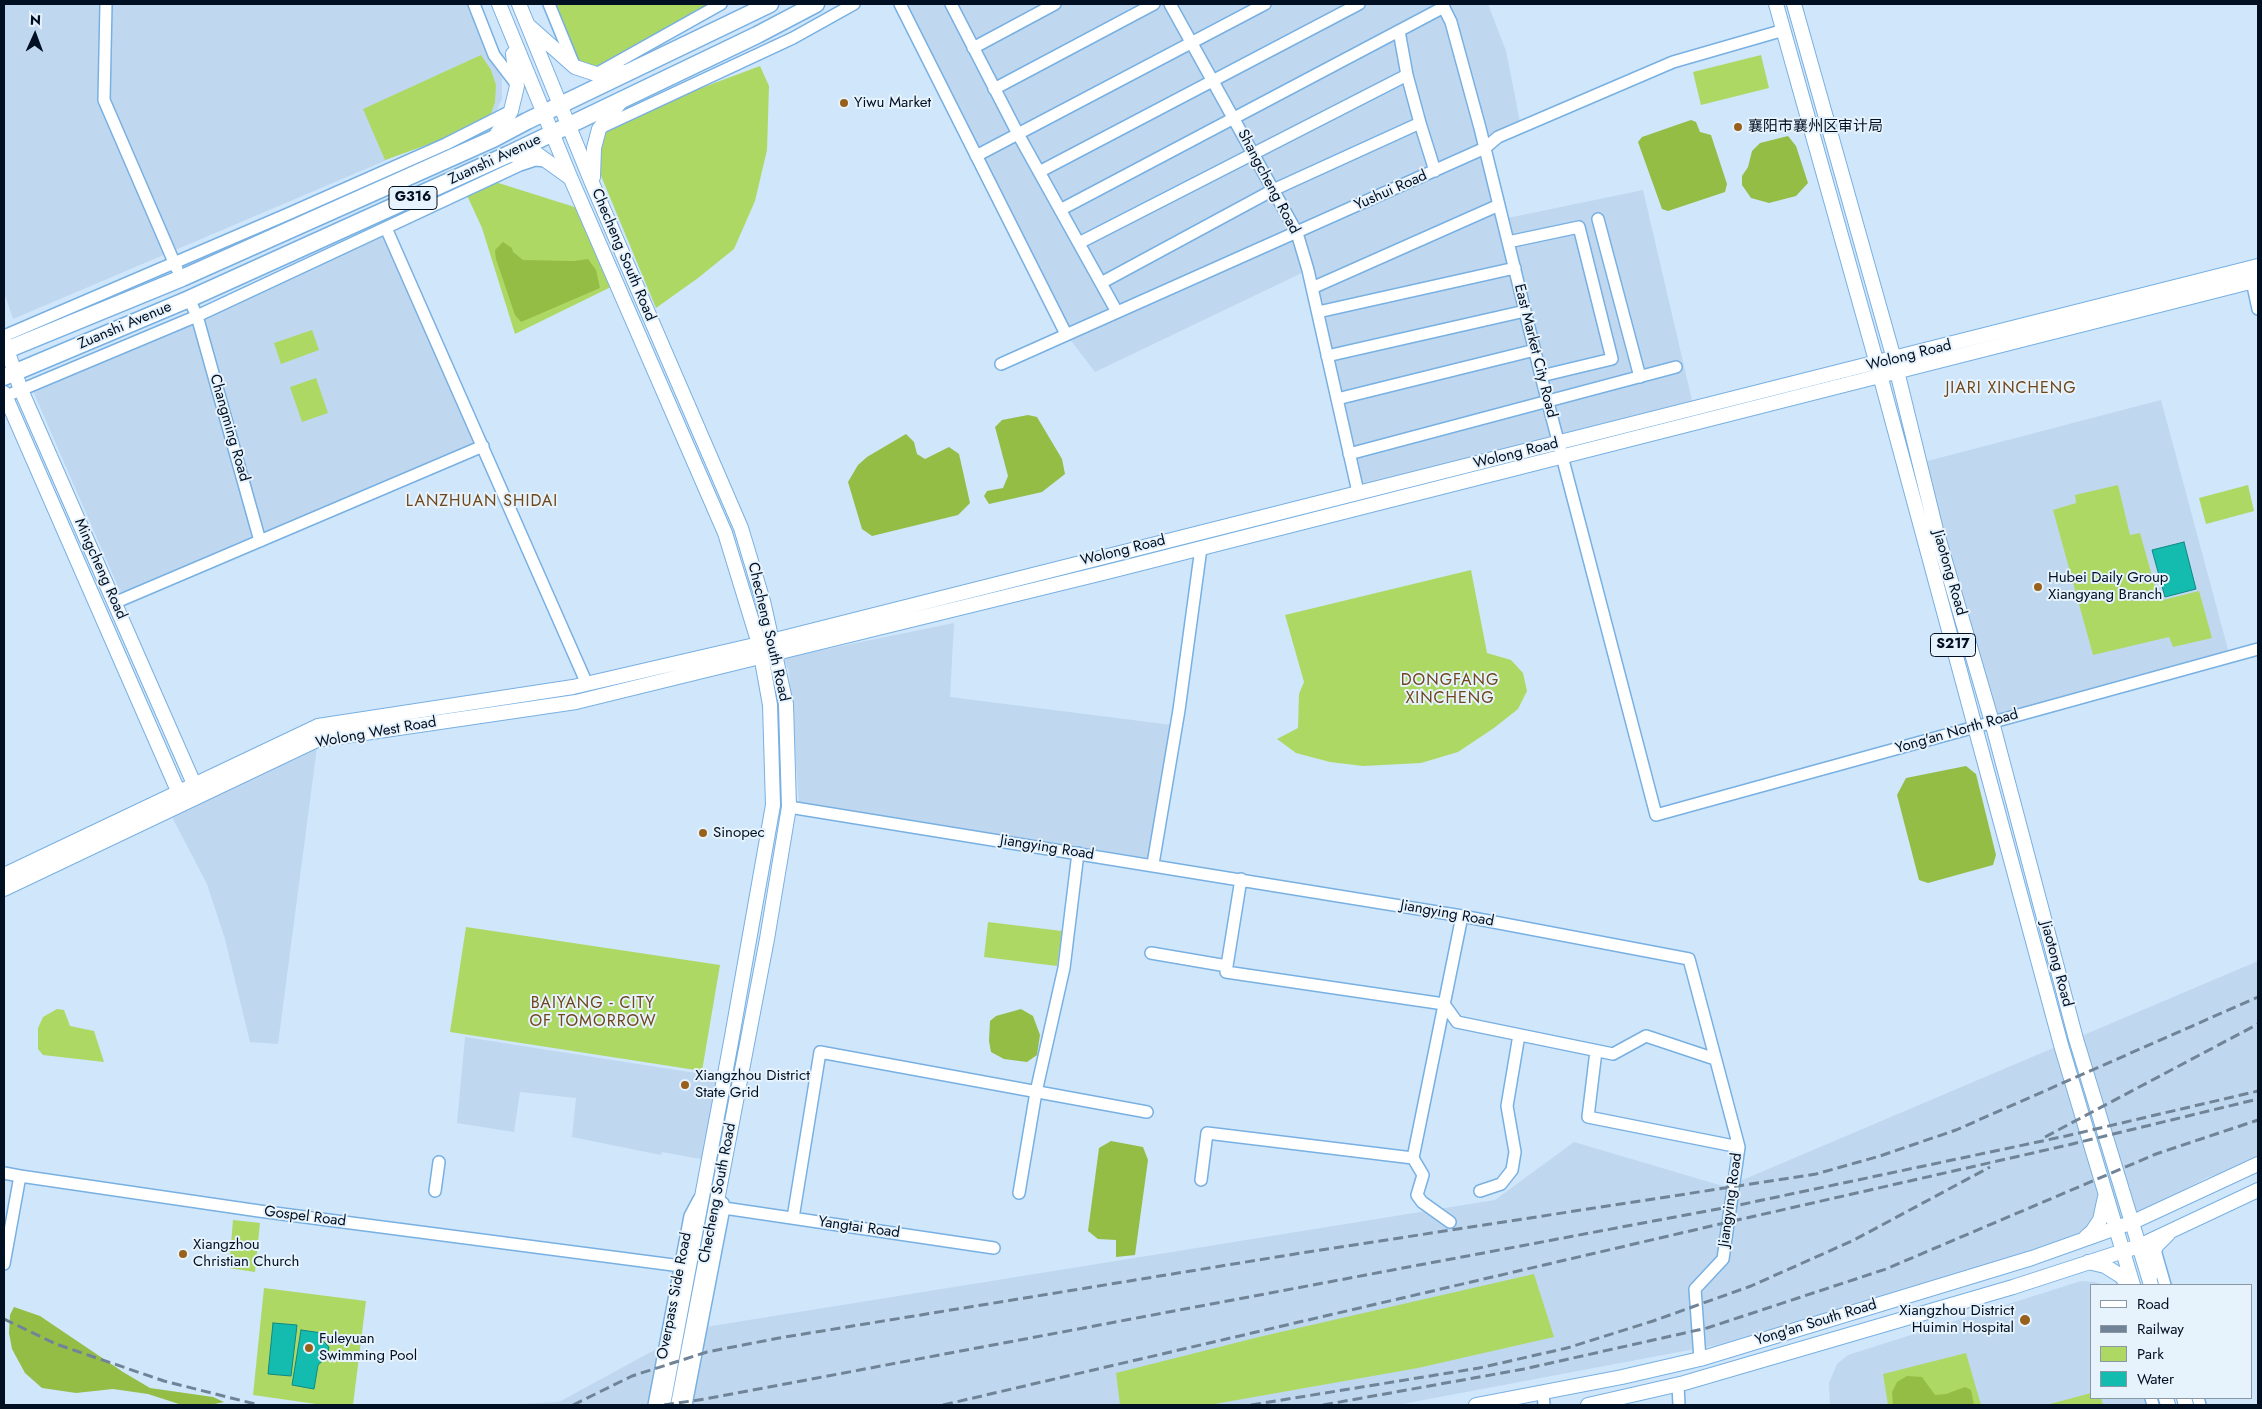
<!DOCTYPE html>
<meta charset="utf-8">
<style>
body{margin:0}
#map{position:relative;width:2262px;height:1409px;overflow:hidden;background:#cfe6fb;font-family:Jost,sans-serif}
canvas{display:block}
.frame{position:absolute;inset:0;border:5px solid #000f21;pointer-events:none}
.legend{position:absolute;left:2090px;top:1284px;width:162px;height:115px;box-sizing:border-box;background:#e6f2fc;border:1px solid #8a97a4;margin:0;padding:6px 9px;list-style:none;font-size:15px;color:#000f21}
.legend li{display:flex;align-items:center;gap:10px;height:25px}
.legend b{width:25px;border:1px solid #8a97a4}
.north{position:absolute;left:10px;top:10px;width:50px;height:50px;-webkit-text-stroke:4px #e6f2fc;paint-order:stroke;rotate:2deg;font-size:14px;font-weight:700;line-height:20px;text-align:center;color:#000f21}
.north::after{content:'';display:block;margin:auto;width:18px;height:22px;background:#000f21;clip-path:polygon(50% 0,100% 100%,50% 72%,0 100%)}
</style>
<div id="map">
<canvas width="2262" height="1409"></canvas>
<div class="frame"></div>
<ul class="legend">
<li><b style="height:6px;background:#fff"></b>Road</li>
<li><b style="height:6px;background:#718497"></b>Railway</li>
<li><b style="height:14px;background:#aed864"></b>Park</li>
<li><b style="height:14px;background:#14bcb0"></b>Water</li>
</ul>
<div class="north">N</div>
</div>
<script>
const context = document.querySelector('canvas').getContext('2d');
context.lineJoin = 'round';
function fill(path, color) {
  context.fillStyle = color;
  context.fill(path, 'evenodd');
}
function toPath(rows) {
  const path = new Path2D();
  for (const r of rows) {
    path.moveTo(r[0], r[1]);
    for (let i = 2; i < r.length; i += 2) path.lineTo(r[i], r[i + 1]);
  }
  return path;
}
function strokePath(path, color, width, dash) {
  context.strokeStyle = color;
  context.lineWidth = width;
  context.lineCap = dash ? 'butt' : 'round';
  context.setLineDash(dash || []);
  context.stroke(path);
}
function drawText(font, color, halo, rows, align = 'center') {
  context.font = font + ' Jost,"Noto Sans SC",sans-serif';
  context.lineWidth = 4;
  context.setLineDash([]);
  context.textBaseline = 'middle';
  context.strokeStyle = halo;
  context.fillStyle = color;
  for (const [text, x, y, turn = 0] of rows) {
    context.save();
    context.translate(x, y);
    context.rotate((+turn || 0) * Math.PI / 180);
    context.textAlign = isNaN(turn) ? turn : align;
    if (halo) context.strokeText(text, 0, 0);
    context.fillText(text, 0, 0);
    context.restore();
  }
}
fill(toPath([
 [4,4,469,4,502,78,502,99,495,114,13,319,4,292],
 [900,4,1488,4,1506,51,1521,127,1485,148,1503,219,1643,190,1694,409,1358,492,1308,270,1095,372,1066,334],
 [386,235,476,444,123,598,33,391],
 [2161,400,2230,657,1992,722,1920,463],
 [954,623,950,697,1172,725,1149,858,799,803,789,671,783,658],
 [317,747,278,1044,250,1042,225,939,207,884,172,817],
 [2258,961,2258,1165,2208,1177,2116,1227,1844,1321,1397,1405,496,1405,559,1402,693,1329,1495,1200,1574,1142,1726,1187],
 [465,1037,721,1077,706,1160,662,1152,661,1155,572,1137,576,1098,520,1092,514,1132,457,1123],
 [2081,1281,2095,1282,2104,1285,2091,1285,2091,1398,2146,1398,2148,1405,1830,1405,1829,1383,1837,1364,1848,1355]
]), '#bfd8ef');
fill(toPath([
 [549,4,721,4,596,74,575,67],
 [481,55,491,70,496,85,495,102,488,123,385,160,363,109],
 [1761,55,1769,88,1701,105,1693,72],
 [760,66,769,86,767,150,755,201,734,249,698,278,656,308,594,159,599,129,621,118],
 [489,180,584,210,617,284,515,334,482,228,465,191],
 [312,330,319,350,281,364,274,343],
 [316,378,328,413,302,422,290,387],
 [2118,485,2130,535,2140,533,2159,601,2199,591,2212,638,2173,647,2169,637,2093,655,2053,510,2076,503,2075,495],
 [2248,485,2254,511,2206,524,2199,498],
 [1471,570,1487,653,1511,660,1523,673,1527,691,1518,709,1494,728,1458,752,1421,763,1363,766,1330,762,1296,753,1277,739,1298,728,1299,694,1304,682,1285,615],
 [988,922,1062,931,1057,966,984,957],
 [466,927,720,965,702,1071,450,1032],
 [57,1009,64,1010,70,1026,94,1031,104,1062,43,1055,38,1049,38,1028,43,1017],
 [233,1220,260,1223,255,1272,229,1268],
 [1534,1274,1554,1337,1418,1368,1209,1405,1120,1405,1116,1373,1259,1337],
 [264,1288,366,1301,353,1405,323,1405,253,1395],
 [1966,1353,1981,1405,1888,1405,1883,1374],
 [2091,1393,2091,1398,2101,1398,2103,1405,2046,1405]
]), '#aed864');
fill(toPath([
 [1691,120,1696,122,1700,132,1711,135,1727,184,1725,192,1668,211,1662,209,1638,142,1642,137],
 [1788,136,1796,146,1808,183,1796,196,1769,203,1751,198,1742,185,1742,176,1748,167,1752,151,1760,143],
 [503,242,512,248,513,252,523,260,574,261,588,259,596,270,600,288,521,322,515,315,496,259,495,250],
 [1028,415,1037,417,1062,459,1065,474,1042,492,989,504,984,496,987,491,1003,488,1008,476,995,427,1002,420],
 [906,434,914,442,917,454,925,459,949,447,959,454,970,503,958,515,872,536,862,529,848,482,858,465,867,457],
 [1966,766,1976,774,1996,855,1993,865,1928,883,1919,880,1897,795,1906,778],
 [1021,1009,1033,1016,1040,1035,1037,1055,1027,1062,1004,1059,991,1052,989,1041,990,1021,996,1016],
 [1111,1141,1143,1147,1148,1160,1135,1255,1116,1257,1116,1240,1098,1239,1088,1231,1099,1148],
 [14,1307,40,1316,123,1372,150,1388,213,1397,224,1402,210,1405,182,1405,148,1394,113,1389,76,1393,42,1388,25,1373,12,1349,9,1333,10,1315],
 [1907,1376,1922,1377,1935,1395,1946,1394,1965,1387,1971,1390,1974,1405,1893,1405,1892,1392,1897,1382]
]), '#94bd46');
const water = toPath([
 [2184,542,2196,589,2165,597,2152,550,2184,542],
 [273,1323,297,1325,291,1376,268,1374,273,1323],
 [301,1330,322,1333,321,1339,329,1347,327,1357,318,1365,314,1389,292,1385,301,1330]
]);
fill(water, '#14bcb0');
strokePath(water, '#0e8885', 1);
const minor = toPath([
 [106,4,104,100,177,269],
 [474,4,494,55,517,85],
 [549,4,574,65],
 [900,4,1066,334],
 [951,4,1018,134,1117,312],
 [1170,4,1297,233,1308,270,1358,492],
 [1442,4,1451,22,1480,128,1541,376,1656,815,2258,649],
 [973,48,1055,4],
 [596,74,721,4],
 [994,89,1154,4],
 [1420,123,1435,171],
 [602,127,793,38,854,4],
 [976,156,1265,4],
 [1039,172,1359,4],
 [1060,210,1444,7],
 [1598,219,1640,377],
 [386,228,587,684],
 [1508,242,1579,227,1612,359,1541,376],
 [1079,243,1407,75,1399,31],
 [2252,281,2258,309],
 [1101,283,1273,190,1420,123,1407,75],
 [1312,288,1499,205],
 [189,299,197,316,260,541],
 [1318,312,1515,268],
 [4,336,288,214,446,144,511,111],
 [1327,356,1525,311],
 [1001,364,1485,148,1498,137,1673,62,1784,30],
 [4,397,197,316,520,165,535,160,547,161],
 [1337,399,1535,350],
 [1349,454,1676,367],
 [114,603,483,446],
 [789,807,1462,916,1689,959,1739,1147,1723,1259,1695,1289,1700,1359],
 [1153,864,1179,710,1201,548],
 [1241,879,1226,972,1444,1004,1457,1022,1613,1054,1646,1036,1715,1059],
 [1151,953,1227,966],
 [1596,1051,1588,1117,1739,1147],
 [1413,1158,1423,1175,1417,1195,1422,1202,1450,1222],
 [4,1173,20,1176],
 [1201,1180,1207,1133,1413,1158,1462,916],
 [435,1191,439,1162],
 [1480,1191,1501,1184,1512,1170,1515,1152,1507,1106,1519,1035],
 [1019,1193,1036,1092,1064,968,1078,853],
 [724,1208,994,1248],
 [793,1218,820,1052,1147,1112],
 [2155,1250,2165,1285],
 [4,1264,20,1176,259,1211,681,1266],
 [1678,1385,1679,1405],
 [1543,1393,1544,1405],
 [2151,1398,2153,1405],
 [2198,1398,2200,1405],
 [654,1405,690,1216,699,1199],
 [686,1405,724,1208,723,1203]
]);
const major = toPath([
 [499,4,571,179,725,533,759,644,770,705,773,805,731,1042,663,1405],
 [519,4,592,183,741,528,763,601,786,704,789,807,767,939,678,1405],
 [1776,4,1877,364,2061,1045,2133,1285],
 [1794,4,1894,359,1936,530,1992,722,2076,1039,2151,1285],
 [530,27,575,67,596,74,625,72],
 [494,139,511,111,517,86,513,54],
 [511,155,537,154,569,177],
 [593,177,594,148,599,129,622,100],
 [4,341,21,390,198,793],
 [4,393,182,800],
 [4,875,318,726,573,687,759,644,2258,266],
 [4,889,317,740,576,702,1107,572,2258,280],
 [2086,1237,2092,1232,2100,1220,2105,1197],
 [2088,1262,2105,1266,2121,1276,2128,1285],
 [2151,1275,2151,1260,2156,1246,2168,1234],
 [2166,1398,2168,1405],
 [2184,1398,2186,1405],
 [1476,1405,1622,1377,1700,1359,2032,1258,2133,1222,2258,1164],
 [1588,1405,1684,1383,2013,1287,2139,1246,2258,1190]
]);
const highway = toPath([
 [4,351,182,278,493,139,527,121,770,4],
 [4,377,189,299,507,155,757,35,816,4]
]);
strokePath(minor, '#78b0e2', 14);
strokePath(major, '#78b0e2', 16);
strokePath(highway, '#78b0e2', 19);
strokePath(minor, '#fff', 11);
strokePath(major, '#fff', 14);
strokePath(highway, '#fff', 16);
strokePath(toPath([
 [2045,1137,2258,1024],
 [4,1319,56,1344,164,1381,259,1405],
 [573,1405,632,1376,707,1352,779,1338,1295,1254,1816,1174,1880,1156,1956,1130,2258,997],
 [664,1405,705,1399,1739,1205,2066,1136,2258,1091],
 [943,1405,1720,1224,2068,1145,2258,1099],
 [1251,1405,1479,1368,1567,1348,1653,1321,1751,1286,1854,1240,1990,1167],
 [1323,1405,1524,1369,1707,1328,1886,1269,2156,1154,2258,1120]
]), '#718497', 3, [10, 5]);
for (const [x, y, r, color] of [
 [844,103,5,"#99601c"],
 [1738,127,5,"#99601c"],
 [2038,587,5,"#99601c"],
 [703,833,5,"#99601c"],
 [685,1085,5,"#99601c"],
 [183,1254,5,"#99601c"],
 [2025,1320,6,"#99601c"],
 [309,1348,5,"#99601c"]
]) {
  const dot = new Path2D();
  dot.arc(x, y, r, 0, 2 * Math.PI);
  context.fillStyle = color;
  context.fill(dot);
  strokePath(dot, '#e6f2fc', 2);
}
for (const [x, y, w] of [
 [413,198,48],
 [1953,645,45]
]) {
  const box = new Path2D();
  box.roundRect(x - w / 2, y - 11.5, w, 23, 4);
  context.fillStyle = '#e6f2fc';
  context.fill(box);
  strokePath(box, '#000f21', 1);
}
drawText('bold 14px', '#000f21', null, [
 ["G316",413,198],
 ["S217",1953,645]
]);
drawText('15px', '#000f21', '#e6f2fc', [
 ["Yiwu Market",854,103],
 ["襄阳市襄州区审计局",1748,127],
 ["Hubei Daily Group",2048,578],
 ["Xiangyang Branch",2048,595],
 ["Sinopec",713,833],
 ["Xiangzhou District",695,1076],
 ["State Grid",695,1093],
 ["Xiangzhou",193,1245],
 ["Christian Church",193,1262],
 ["Xiangzhou District",2014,1311,"right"],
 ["Huimin Hospital",2014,1328,"right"],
 ["Fuleyuan",319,1339],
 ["Swimming Pool",319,1356]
], 'left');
drawText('15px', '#000f21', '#e6f2fc', [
 ["Zuanshi Avenue",495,160,-25],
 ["Shangcheng Road",1268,182,62],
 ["Yushui Road",1391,191,-24],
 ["Checheng South Road",623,255,67],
 ["Zuanshi Avenue",125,326,-23],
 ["East Market City Road",1535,351,76],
 ["Wolong Road",1909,356,-14],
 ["Changming Road",229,428,74],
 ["Wolong Road",1516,454,-14],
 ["Wolong Road",1123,551,-14],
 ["Mingcheng Road",100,569,66],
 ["Jiaotong Road",1949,573,74],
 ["Checheng South Road",768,632,77],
 ["Yong'an North Road",1957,732,-16],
 ["Wolong West Road",376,733,-10],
 ["Jiangying Road",1047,848,9],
 ["Jiangying Road",1447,914,10],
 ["Jiaotong Road",2056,964,75],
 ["Checheng South Road",718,1193,-79],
 ["Jiangying Road",1731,1200,-82],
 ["Gospel Road",305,1217,7],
 ["Yangtai Road",859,1228,8],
 ["Overpass Side Road",675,1296,-79],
 ["Yong'an South Road",1816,1323,-17]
]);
context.letterSpacing = '1px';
drawText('16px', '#6f471a', '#e6f2fc', [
 ["JIARI XINCHENG",2011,389],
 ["LANZHUAN SHIDAI",482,502],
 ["DONGFANG",1450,681],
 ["XINCHENG",1450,699],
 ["BAIYANG - CITY",593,1004],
 ["OF TOMORROW",593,1022]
]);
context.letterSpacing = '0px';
</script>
